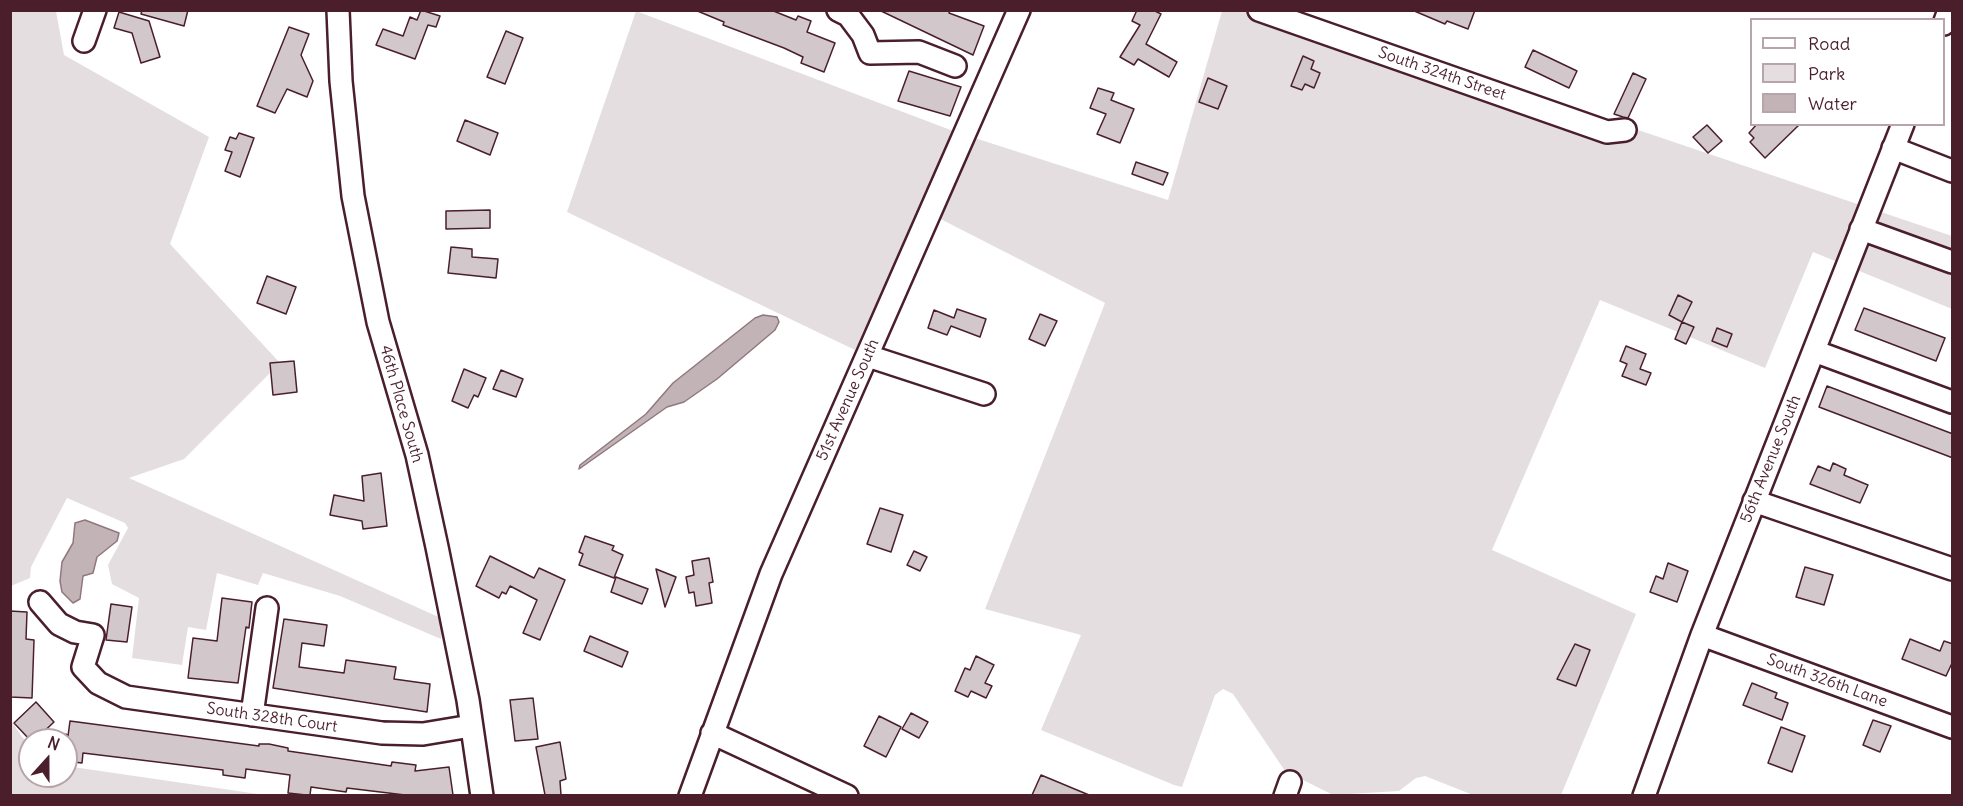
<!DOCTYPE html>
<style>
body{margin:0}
#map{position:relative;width:1963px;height:806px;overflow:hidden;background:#fff;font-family:Delius,sans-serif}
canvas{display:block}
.frame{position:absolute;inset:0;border:12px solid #4a1f2b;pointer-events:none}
.legend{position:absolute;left:1750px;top:18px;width:195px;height:108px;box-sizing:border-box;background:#fff;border:2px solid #b7a5aa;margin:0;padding:8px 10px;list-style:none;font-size:18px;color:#4a1f2b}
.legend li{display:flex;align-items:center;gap:12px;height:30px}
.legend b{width:30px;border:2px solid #b7a5aa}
.north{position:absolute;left:18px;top:728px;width:60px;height:60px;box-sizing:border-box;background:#fff;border:2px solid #b7a5aa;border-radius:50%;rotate:21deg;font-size:16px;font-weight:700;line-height:24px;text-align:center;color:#4a1f2b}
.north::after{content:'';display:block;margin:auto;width:21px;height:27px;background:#4a1f2b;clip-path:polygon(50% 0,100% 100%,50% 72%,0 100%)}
</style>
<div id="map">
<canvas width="1963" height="806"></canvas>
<div class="frame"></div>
<ul class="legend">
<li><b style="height:8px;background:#fff"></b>Road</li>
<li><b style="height:16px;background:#e5dee0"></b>Park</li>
<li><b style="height:16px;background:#c1b3b6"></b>Water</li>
</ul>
<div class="north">N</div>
</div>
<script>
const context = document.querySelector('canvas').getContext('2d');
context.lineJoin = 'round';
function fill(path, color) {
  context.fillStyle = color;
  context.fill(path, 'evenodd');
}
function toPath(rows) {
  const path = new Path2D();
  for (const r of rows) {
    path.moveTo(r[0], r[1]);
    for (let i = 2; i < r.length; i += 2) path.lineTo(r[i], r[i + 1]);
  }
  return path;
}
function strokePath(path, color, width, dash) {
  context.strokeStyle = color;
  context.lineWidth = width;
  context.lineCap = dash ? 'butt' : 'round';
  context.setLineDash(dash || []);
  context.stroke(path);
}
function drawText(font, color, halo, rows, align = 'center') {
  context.font = font + ' Delius,sans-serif';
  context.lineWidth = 4.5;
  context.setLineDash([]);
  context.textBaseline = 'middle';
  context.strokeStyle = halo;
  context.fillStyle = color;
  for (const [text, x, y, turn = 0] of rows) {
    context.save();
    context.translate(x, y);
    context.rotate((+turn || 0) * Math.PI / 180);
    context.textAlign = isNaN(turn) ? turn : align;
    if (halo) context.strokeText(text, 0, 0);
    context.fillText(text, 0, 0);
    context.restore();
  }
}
fill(toPath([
 [10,11,56,11,64,55,209,137,170,244,280,363,184,459,129,478,443,619,441,639,340,596,263,573,258,585,217,573,206,630,188,627,182,665,132,658,139,598,112,584,108,565,128,528,125,523,67,498,31,567,30,578,11,586],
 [636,11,956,132,1168,200,1222,11,1286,11,1952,236,1952,309,1813,252,1765,368,1600,300,1492,550,1636,614,1561,795,1473,795,1425,776,1416,778,1399,791,1333,795,1285,771,1233,694,1223,689,1215,695,1182,787,1174,785,1041,730,1081,635,985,609,1105,303,919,208,855,350,567,212],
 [10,719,22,737,30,744,30,776,66,776,66,766,265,795,11,795]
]), '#e5dee0');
const water = toPath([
 [763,315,777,317,779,322,775,330,717,379,684,402,667,407,579,469,580,465,646,414,673,383,755,318,763,315],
 [85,520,119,533,117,541,97,557,93,573,83,576,80,599,73,603,62,592,60,581,62,562,73,543,75,523,85,520]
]);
fill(water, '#c1b3b6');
strokePath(water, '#91787e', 1.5);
const building = toPath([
 [142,10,188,10,184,26,141,14,142,10],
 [421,10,440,16,436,27,428,25,415,59,376,45,383,29,403,36,410,17,417,20,421,10],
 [695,10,771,10,796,20,798,16,811,21,807,32,835,43,824,72,801,63,803,57,784,48,723,25,724,22,695,10],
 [879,10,950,10,949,13,984,26,973,55,879,10],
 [1137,10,1153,10,1161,14,1146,44,1177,62,1169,77,1138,59,1134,65,1120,57,1140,25,1132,21,1137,10],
 [1412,10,1475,10,1468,29,1447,21,1445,24,1412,10],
 [119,12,149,21,160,57,141,63,132,33,114,28,119,12],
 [289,27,309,34,301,55,313,81,307,97,287,89,275,113,257,106,289,27],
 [506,31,523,38,505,84,487,77,506,31],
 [1533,50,1577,71,1569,88,1525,67,1533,50],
 [1303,56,1314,61,1311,69,1320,73,1314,88,1305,84,1302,90,1291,86,1303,56],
 [909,71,961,87,950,116,898,101,909,71],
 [1633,73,1646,79,1628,118,1623,117,1614,114,1633,73],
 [1208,78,1227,86,1218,109,1199,102,1208,78],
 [1098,88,1114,93,1111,100,1134,109,1120,143,1097,134,1106,114,1090,108,1098,88],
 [465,120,498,133,490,155,457,141,465,120],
 [1757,124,1800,124,1765,158,1750,142,1754,138,1749,133,1757,124],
 [1707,125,1722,141,1708,153,1693,137,1707,125],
 [239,133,254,138,240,177,225,171,232,152,225,150,230,137,236,139,239,133],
 [1136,162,1168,173,1163,185,1132,174,1136,162],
 [490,210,490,228,446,229,446,211,490,210],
 [451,247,472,249,472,257,498,259,496,278,448,273,451,247],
 [267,276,296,287,286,314,257,303,267,276],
 [1678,295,1692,302,1682,322,1669,315,1678,295],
 [1864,308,1945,338,1936,361,1855,330,1864,308],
 [957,309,986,319,980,337,951,326,947,335,928,328,934,310,954,318,957,309],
 [1040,314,1057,321,1045,346,1029,339,1040,314],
 [1682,322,1694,327,1686,344,1675,339,1682,322],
 [1717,328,1732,334,1727,347,1712,341,1717,328],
 [1626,346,1646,354,1640,369,1651,373,1646,385,1622,376,1627,364,1620,361,1626,346],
 [294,361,297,392,273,395,270,363,294,361],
 [464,369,486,378,478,397,474,395,468,408,452,401,464,369],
 [501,370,523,379,516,397,493,389,501,370],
 [1827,386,1953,434,1953,458,1819,407,1827,386],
 [1833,463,1846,469,1844,475,1868,485,1860,503,1810,484,1818,466,1830,471,1833,463],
 [381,473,387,526,363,529,362,521,330,515,334,495,364,501,362,476,381,473],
 [880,508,903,515,891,552,867,544,880,508],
 [585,536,614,546,612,550,623,555,614,578,579,565,583,554,579,552,585,536],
 [914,551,927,557,920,571,907,565,914,551],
 [490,556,534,578,539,568,565,580,540,640,523,633,537,600,510,586,506,594,502,592,499,598,476,586,490,556],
 [709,558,713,582,709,583,712,603,696,606,694,592,689,593,686,577,694,575,692,561,709,558],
 [1668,563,1688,571,1677,602,1650,592,1656,576,1663,579,1668,563],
 [1805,567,1833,575,1824,605,1796,597,1805,567],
 [656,569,676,577,665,607,656,569],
 [616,577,648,589,642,604,611,592,616,577],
 [222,598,252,602,249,628,246,627,238,683,188,678,193,638,217,641,222,598],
 [111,604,132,607,127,642,106,640,111,604],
 [10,611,27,612,26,639,34,640,32,698,10,697,10,611],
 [284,619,327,625,324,646,302,643,299,667,344,673,346,660,396,667,394,679,430,684,427,712,273,688,284,619],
 [590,636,628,652,622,667,584,651,590,636],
 [1910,639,1940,651,1944,641,1953,644,1953,661,1946,676,1902,659,1910,639],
 [1575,644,1590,650,1576,686,1557,679,1575,644],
 [976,656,994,665,985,683,992,686,986,698,971,691,968,697,955,691,965,668,970,670,976,656],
 [1752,683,1777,693,1775,698,1788,703,1782,720,1743,705,1752,683],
 [533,698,538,739,515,741,510,700,533,698],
 [36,702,54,722,35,740,30,740,14,723,36,702],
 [911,713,928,722,919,738,902,729,911,713],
 [879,716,901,727,886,757,864,746,879,716],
 [1873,720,1891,726,1880,752,1863,745,1873,720],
 [70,721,259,746,259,744,269,744,288,748,288,751,391,766,392,762,416,765,415,771,449,767,453,795,405,795,347,788,346,792,311,787,310,795,306,795,288,793,290,775,246,769,245,778,223,775,223,770,83,753,82,763,66,761,66,734,68,736,70,721],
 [1781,727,1805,736,1792,772,1768,763,1781,727],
 [560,742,566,779,560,781,561,795,545,795,536,747,560,742],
 [1041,775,1089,795,1032,795,1041,775]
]);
fill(building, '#d2c7cb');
strokePath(building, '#4a1f2b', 1.5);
const minor = toPath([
 [338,10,341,81,353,196,378,322,417,455,437,547,468,700,482,796],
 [838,10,848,15,863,35,870,53,919,52,955,66],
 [1259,10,1607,132,1625,130],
 [1944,24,1949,10],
 [84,41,95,10],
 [1893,148,1952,171],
 [1861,229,1952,262],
 [1814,351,1952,402],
 [868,356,984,394],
 [1754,501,1952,569],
 [40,602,59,624,75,632,93,635,83,667,98,683,126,697,382,733,423,734,471,726],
 [1702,635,1952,727],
 [252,715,267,608],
 [712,733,847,796],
 [690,796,771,574,1019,10],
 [1285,796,1290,782],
 [1644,796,1702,635,1903,124]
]);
strokePath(minor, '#4a1f2b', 26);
strokePath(minor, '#fff', 21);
drawText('16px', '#4a1f2b', '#fff', [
 ["South 324th Street",1442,74,19],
 ["51st Avenue South",848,400,-66],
 ["46th Place South",401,404,74],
 ["56th Avenue South",1771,459,-68],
 ["South 326th Lane",1827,681,20],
 ["South 328th Court",272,718,8]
]);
</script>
